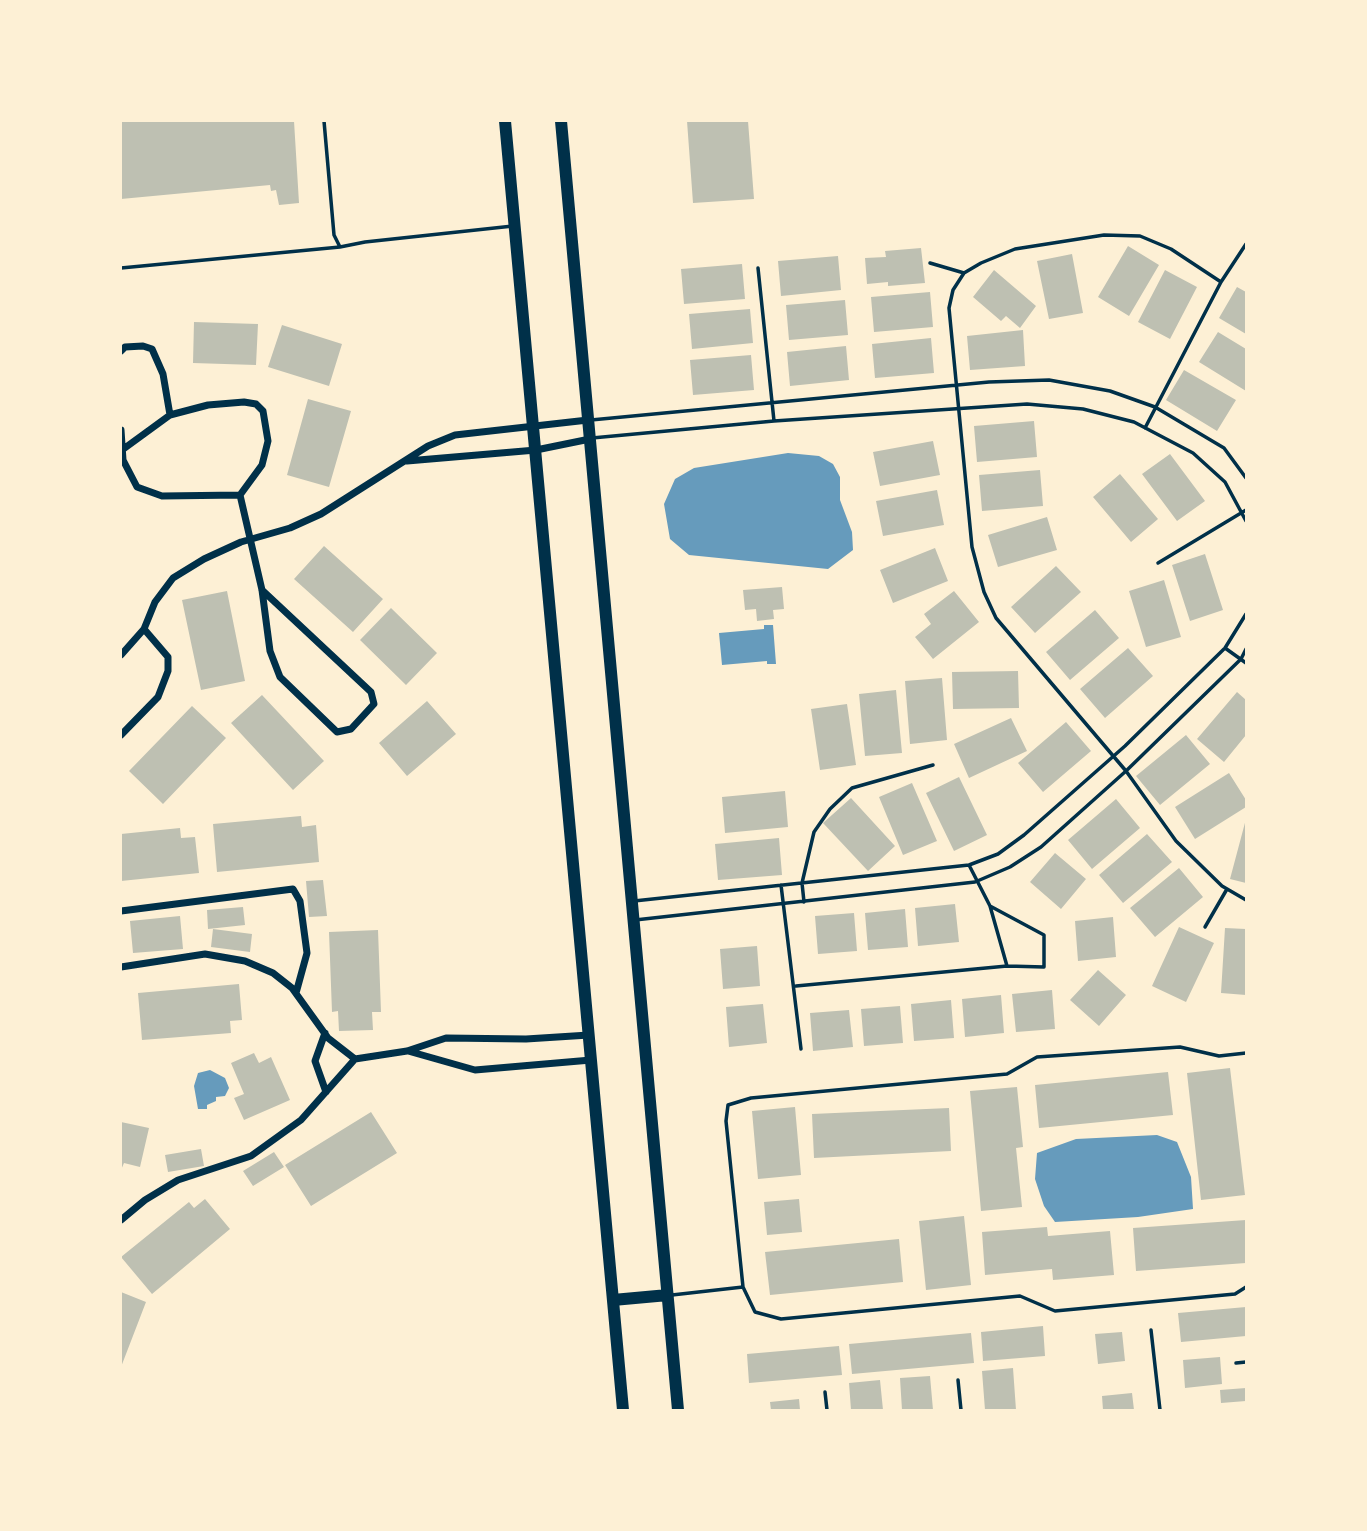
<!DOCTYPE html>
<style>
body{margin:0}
#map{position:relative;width:1367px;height:1531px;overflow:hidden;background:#fdf0d5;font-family:Quicksand,sans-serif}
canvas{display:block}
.frame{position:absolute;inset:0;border:122px solid #fdf0d5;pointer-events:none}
</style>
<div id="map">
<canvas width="1367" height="1531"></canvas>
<div class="frame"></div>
</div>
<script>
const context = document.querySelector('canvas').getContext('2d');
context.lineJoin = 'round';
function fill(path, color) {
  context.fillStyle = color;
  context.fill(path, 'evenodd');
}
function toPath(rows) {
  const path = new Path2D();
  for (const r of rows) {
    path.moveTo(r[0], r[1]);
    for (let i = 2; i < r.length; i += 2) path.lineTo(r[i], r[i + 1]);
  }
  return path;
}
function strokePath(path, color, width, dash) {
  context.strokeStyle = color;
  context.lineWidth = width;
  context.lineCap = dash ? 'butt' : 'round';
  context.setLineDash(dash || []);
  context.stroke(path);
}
fill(toPath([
 [788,453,819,456,833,464,840,477,840,500,852,532,853,550,828,569,689,555,670,539,664,504,675,479,694,468],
 [764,625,773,625,776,664,767,664,767,661,722,665,719,633,764,629],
 [210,1070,225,1078,229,1088,225,1096,216,1097,216,1101,207,1105,207,1109,198,1109,194,1086,198,1073],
 [1157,1135,1177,1142,1191,1177,1193,1209,1138,1217,1055,1222,1044,1206,1035,1179,1037,1153,1076,1139]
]), '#669bbc');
fill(toPath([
 [121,121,294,121,299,203,279,205,276,190,271,191,270,185,121,199],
 [687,121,748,121,754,199,693,203],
 [1128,246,1159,265,1129,316,1098,297],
 [921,248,925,283,888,286,888,282,867,284,865,258,886,257,885,251],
 [1072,254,1083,313,1049,319,1037,261],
 [838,256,841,290,781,296,778,261],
 [742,264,745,299,684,304,681,269],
 [994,270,1036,306,1020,328,1006,316,1001,321,973,297],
 [1165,270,1197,287,1170,339,1138,322],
 [1237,287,1246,292,1246,334,1219,318],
 [930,292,933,327,874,332,871,297],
 [845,300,848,335,789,340,786,305],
 [750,309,753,343,692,349,689,314],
 [194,322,258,324,256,365,193,363],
 [282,325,342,344,329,386,268,367],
 [1023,330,1025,366,970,370,967,336],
 [1218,332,1246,349,1246,391,1199,362],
 [931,338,934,373,875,378,872,344],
 [846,346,849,380,790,386,787,352],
 [751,355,754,390,693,395,690,360],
 [1184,370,1236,400,1217,431,1166,400],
 [308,399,351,411,329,487,287,475],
 [1034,421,1037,457,977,462,974,426],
 [933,441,940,475,880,486,873,452],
 [1170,454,1205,501,1177,521,1142,474],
 [1040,470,1043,506,982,511,979,475],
 [1120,474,1158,519,1131,542,1093,497],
 [937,490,944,525,883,536,876,501],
 [1047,517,1057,550,998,567,988,535],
 [324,546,383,599,353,632,294,579],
 [935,548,948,581,893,603,880,570],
 [1205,554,1223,610,1190,621,1172,565],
 [1056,566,1081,592,1035,633,1011,607],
 [1164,580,1181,637,1146,647,1129,591],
 [782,587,784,609,773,610,774,619,757,621,756,609,745,610,743,590],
 [227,591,245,681,201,690,182,600],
 [954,591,979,622,933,659,915,637,931,624,924,614],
 [391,608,437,653,406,685,360,640],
 [1095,610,1119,638,1070,680,1046,652],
 [1128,648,1153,676,1105,718,1080,689],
 [1018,671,1019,708,953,709,952,672],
 [942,678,947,740,910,744,905,681],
 [896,690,902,753,865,756,859,694],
 [1237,692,1246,700,1246,735,1224,762,1197,739],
 [262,695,324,761,293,790,231,723],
 [427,701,456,734,407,776,379,743],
 [847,704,856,765,820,770,811,709],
 [192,706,226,738,163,804,129,771],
 [1011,718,1027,751,969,778,954,744],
 [1066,722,1091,751,1043,792,1018,763],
 [1186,735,1210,764,1160,805,1136,776],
 [1229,773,1246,800,1246,807,1195,839,1175,807],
 [959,777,987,835,954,851,926,793],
 [912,783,937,841,903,855,879,797],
 [785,791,788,827,725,833,722,797],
 [851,798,895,846,868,871,823,823],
 [1116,799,1140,828,1092,869,1068,840],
 [301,816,302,827,316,825,319,862,217,872,213,824],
 [1246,819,1246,883,1230,879],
 [180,828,181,838,195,837,199,873,121,881,121,834],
 [1147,834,1172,862,1123,903,1099,875],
 [779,838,782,875,718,880,715,844],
 [1055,853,1086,879,1061,909,1030,882],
 [1179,868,1203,897,1155,937,1130,908],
 [323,880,327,916,309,917,306,881],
 [955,904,959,942,918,946,915,908],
 [243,907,245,925,208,929,207,910],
 [905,909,908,947,868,950,865,913],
 [854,913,857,951,818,954,815,916],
 [180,916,183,949,133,953,130,921],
 [1113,917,1116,957,1078,961,1075,921],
 [1179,927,1214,943,1186,1002,1152,986],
 [1225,928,1246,929,1246,995,1221,993],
 [213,929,252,934,250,952,211,947],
 [378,930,381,1012,372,1012,373,1030,339,1031,338,1011,332,1012,329,932],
 [757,946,760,986,723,989,720,949],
 [1098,970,1126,995,1099,1026,1070,1000],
 [239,984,242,1020,230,1021,231,1033,142,1040,138,993],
 [1052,990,1055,1029,1016,1032,1012,994],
 [1001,995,1004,1033,965,1037,962,999],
 [951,1000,954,1038,914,1041,911,1004],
 [763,1004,767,1043,729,1047,726,1007],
 [900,1006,903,1043,864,1046,861,1009],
 [849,1010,853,1047,813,1051,810,1013],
 [254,1053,259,1063,271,1057,290,1100,244,1120,234,1098,244,1094,231,1063],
 [1230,1068,1245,1195,1201,1200,1187,1073],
 [1168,1072,1173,1115,1039,1128,1035,1085],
 [1017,1087,1023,1147,1016,1148,1022,1207,981,1211,970,1091],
 [795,1107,801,1175,758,1179,752,1111],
 [949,1108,951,1151,814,1158,812,1114],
 [371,1112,397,1153,311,1206,285,1165],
 [121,1122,149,1128,140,1167,124,1163,121,1170],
 [201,1149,204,1166,168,1172,165,1155],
 [274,1152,284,1167,253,1186,243,1171],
 [205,1199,230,1229,152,1294,121,1257,189,1202,194,1208],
 [799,1199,802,1232,767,1235,764,1202],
 [964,1216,971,1285,926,1290,919,1221],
 [1246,1220,1246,1263,1136,1271,1133,1228],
 [1047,1227,1048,1236,1110,1231,1114,1275,1053,1280,1052,1269,985,1275,982,1232],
 [899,1239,903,1282,770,1295,765,1252],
 [121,1292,146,1302,121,1367],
 [1246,1307,1246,1336,1181,1342,1178,1313],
 [1043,1326,1045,1356,983,1361,981,1332],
 [1122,1332,1125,1361,1098,1364,1095,1334],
 [971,1333,974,1363,852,1374,849,1344],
 [839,1346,842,1375,749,1383,747,1354],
 [1220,1357,1222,1384,1185,1388,1183,1360],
 [1013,1368,1016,1410,985,1410,982,1371],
 [930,1376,933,1410,902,1410,900,1378],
 [880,1380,883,1410,851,1410,849,1383],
 [1246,1388,1246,1401,1221,1403,1220,1390],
 [1132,1393,1134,1410,1103,1410,1102,1396],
 [799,1399,800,1410,771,1410,770,1402]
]), '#bec0b2');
strokePath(toPath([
 [324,121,334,235,340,247,365,242,513,226],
 [930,263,964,273],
 [121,268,340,247],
 [758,268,774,421],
 [1221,282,1171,249,1140,236,1104,235,1015,249,981,263,964,273,953,290,949,308,972,547,984,592,996,618,1126,771,1176,841,1222,886,1246,900],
 [591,420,989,382,1049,380,1110,391,1155,407,1224,448,1246,478],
 [1145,428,1221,282,1246,244],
 [592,438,774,421,1027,404,1083,409,1134,422,1193,453,1225,482,1246,521],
 [1158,563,1246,510],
 [1225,648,1246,663],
 [969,865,990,906,1007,966],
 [781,885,801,1049],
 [634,901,969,865,998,854,1024,835,1125,746,1225,648,1246,614],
 [804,902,802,883,814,832,830,809,852,788,933,765],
 [635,920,975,882,1010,867,1041,847,1126,771,1241,659,1246,649],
 [1205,927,1227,889],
 [796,986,1007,966,1044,967,1044,935,990,906],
 [1246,1053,1219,1056,1180,1047,1037,1057,1007,1074,751,1098,728,1105,726,1121,743,1287,755,1312,781,1319,1020,1296,1055,1311,1235,1294,1246,1287],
 [672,1295,743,1287],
 [1151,1330,1160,1410],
 [1236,1363,1246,1362],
 [958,1380,961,1410],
 [825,1392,827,1410]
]), '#003049', 3.5);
strokePath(toPath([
 [121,351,125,347,143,346,152,349,163,374,170,415],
 [121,430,123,460,137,487,162,496,240,495,262,590,270,651,280,677,337,732,351,729,374,704,371,692,262,590],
 [122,450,170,415,208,405,244,402,256,404,263,411,268,441,262,465,240,495],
 [407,461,536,450,590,439],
 [121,655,144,629,155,602,173,578,204,559,241,542,290,528,321,514,428,446,455,435,588,420],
 [121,735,158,697,168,671,168,657,144,629],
 [121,911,293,889,300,901,307,953,296,993],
 [121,967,205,954,245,961,273,973,292,988,328,1038,355,1059],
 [325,1033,315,1061,326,1092],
 [408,1051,475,1070,591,1060],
 [121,1220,145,1200,178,1180,251,1156,301,1120,355,1059,407,1051,446,1038,526,1039,589,1035]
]), '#003049', 7);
strokePath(toPath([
 [505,121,623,1410],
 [561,121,678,1410],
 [613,1300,668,1295]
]), '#003049', 12);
</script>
